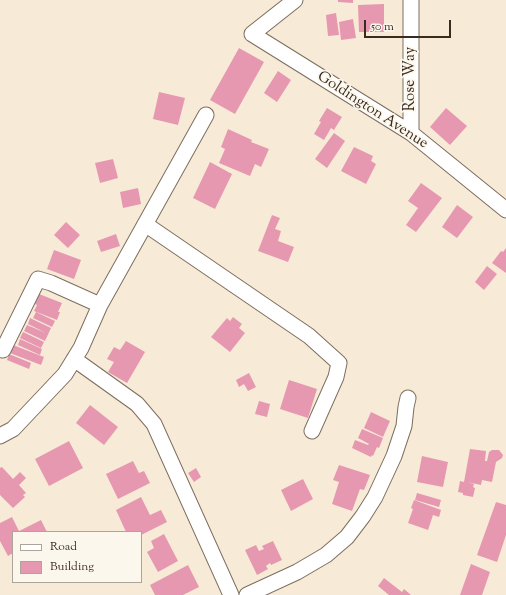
<!DOCTYPE html>
<style>
body{margin:0}
#map{position:relative;width:506px;height:595px;overflow:hidden;background:#f7ebd7;font-family:"Sorts Mill Goudy",serif}
canvas{display:block}
.legend{position:absolute;left:12px;top:531px;width:130px;height:52px;box-sizing:border-box;background:#fbf7ec;border:1px solid #aea59a;margin:0;padding:5px 7px;list-style:none;font-size:12px;color:#3b2a1e}
.legend li{display:flex;align-items:center;gap:8px;height:20px}
.legend b{width:20px;border:1px solid #aea59a}
.scale{position:absolute;left:364px;top:20px;width:87px;height:18px;box-sizing:border-box;border:2px solid #3b2a1e;border-top:0;padding-left:5px;font-size:12px;line-height:14px;white-space:nowrap;color:#3b2a1e;-webkit-text-stroke:3px #fbf7ec;paint-order:stroke}
</style>
<div id="map">
<canvas width="506" height="595"></canvas>
<ul class="legend">
<li><b style="height:5px;background:#fff"></b>Road</li>
<li><b style="height:11px;background:#e698b1"></b>Building</li>
</ul>
<div class="scale">50 m</div>
</div>
<script>
const context = document.querySelector('canvas').getContext('2d');
context.lineJoin = 'round';
function fill(path, color) {
  context.fillStyle = color;
  context.fill(path, 'evenodd');
}
function toPath(rows) {
  const path = new Path2D();
  for (const r of rows) {
    path.moveTo(r[0], r[1]);
    for (let i = 2; i < r.length; i += 2) path.lineTo(r[i], r[i + 1]);
  }
  return path;
}
function strokePath(path, color, width, dash) {
  context.strokeStyle = color;
  context.lineWidth = width;
  context.lineCap = dash ? 'butt' : 'round';
  context.setLineDash(dash || []);
  context.stroke(path);
}
function drawText(font, color, halo, rows, align = 'center') {
  context.font = font + ' "Sorts Mill Goudy",serif';
  context.lineWidth = 3.5;
  context.setLineDash([]);
  context.textBaseline = 'middle';
  context.strokeStyle = halo;
  context.fillStyle = color;
  for (const [text, x, y, turn = 0] of rows) {
    context.save();
    context.translate(x, y);
    context.rotate((+turn || 0) * Math.PI / 180);
    context.textAlign = isNaN(turn) ? turn : align;
    if (halo) context.strokeText(text, 0, 0);
    context.fillText(text, 0, 0);
    context.restore();
  }
}
fill(toPath([
 [338,0,353,0,353,3,338,2],
 [384,4,384,32,359,32,358,5],
 [336,13,339,35,328,36,326,15],
 [353,19,356,38,341,40,339,22],
 [239,48,264,62,235,114,210,100],
 [278,71,291,80,277,102,264,93],
 [159,92,185,98,178,125,153,119],
 [327,108,342,117,334,130,331,128,324,140,314,134,321,122,319,121],
 [446,108,467,126,450,145,430,127],
 [228,129,252,140,251,142,269,149,261,167,255,164,250,176,219,163,225,149,221,147],
 [334,133,345,141,327,168,315,159],
 [354,147,373,156,371,161,376,164,366,184,341,171],
 [113,159,118,178,100,183,95,163],
 [210,162,232,174,215,209,193,198],
 [421,183,442,198,416,232,406,225,418,208,408,201],
 [138,188,141,204,123,208,120,192],
 [457,205,473,217,457,238,442,227],
 [272,215,280,218,275,229,281,231,278,241,294,247,288,262,258,251],
 [66,222,80,235,68,248,54,235],
 [116,234,120,246,101,252,97,241],
 [506,248,506,273,492,263,501,251,503,252],
 [54,250,81,260,74,279,47,269],
 [487,266,497,274,484,290,475,282],
 [39,294,62,303,58,312,60,312,57,320,34,311,37,305,35,304],
 [36,312,55,321,52,327,33,318],
 [233,317,242,324,239,328,245,333,230,352,211,337,227,318,230,321],
 [30,318,51,328,45,341,24,331,27,325,46,333,28,324],
 [23,332,44,342,41,348,20,338],
 [20,339,42,349,40,355,18,345],
 [126,341,145,352,127,383,108,372,114,362,107,359,114,347,120,350],
 [13,345,44,357,41,365,10,353],
 [9,354,31,363,29,369,7,360],
 [249,373,256,387,248,391,244,384,239,387,236,380],
 [289,380,317,389,308,418,280,409],
 [259,401,270,404,267,417,255,414],
 [90,405,118,427,104,445,76,423],
 [371,412,390,421,383,437,364,428],
 [362,429,383,438,379,448,377,447,373,456,372,455,371,457,352,448,355,440,368,445,369,444,358,438],
 [69,441,83,468,49,486,35,459],
 [470,449,486,451,485,461,487,461,489,452,492,450,499,450,503,455,502,458,496,462,492,482,482,480,481,485,467,482,474,484,473,487,475,488,473,497,463,495,463,493,458,492,460,481,464,482],
 [422,456,448,462,443,487,417,482],
 [133,461,139,473,144,471,150,483,118,499,106,474],
 [339,465,370,475,364,490,360,489,352,511,332,504,339,482,333,480],
 [2,467,13,479,20,472,26,478,19,485,26,493,23,495,25,497,13,508,0,495,0,468],
 [196,468,201,477,194,482,188,473],
 [303,479,313,499,291,511,281,490],
 [417,493,441,500,439,507,415,500],
 [141,497,150,515,161,510,167,522,141,535,141,532,126,532,116,510],
 [414,500,441,510,439,517,433,515,428,530,408,523,413,509,411,508],
 [496,502,506,505,506,535,497,562,477,555],
 [12,517,19,531,41,520,47,532,13,532,13,553,8,556,0,541,0,523],
 [164,534,178,561,158,572,147,552,154,548,151,541],
 [273,541,282,560,271,565,270,563,266,566,268,569,257,575,245,550,256,545,259,551,264,549,262,546],
 [471,564,490,572,482,595,460,595],
 [188,565,199,587,183,595,155,595,150,585],
 [384,578,402,592,404,589,411,595,389,595,378,586]
]), '#e698b1');
const minor = toPath([
 [295,0,252,34,411,133,506,210],
 [411,0,411,133],
 [145,224,309,336,339,363,336,377,312,431],
 [3,350,38,279,51,283,100,305],
 [74,359,137,404,154,424,231,595],
 [0,436,13,429,65,374,81,348,100,305,206,115],
 [247,595,297,572,326,555,347,537,363,516,375,497,394,456,404,426,406,407,408,398]
]);
strokePath(minor, '#7d6e5f', 17);
strokePath(minor, '#fff', 15);
drawText('15px', '#3b2a1e', '#fbf7ec', [
 ["Rose Way",411,79,-90],
 ["Goldington Avenue",372,111,33]
]);
</script>
